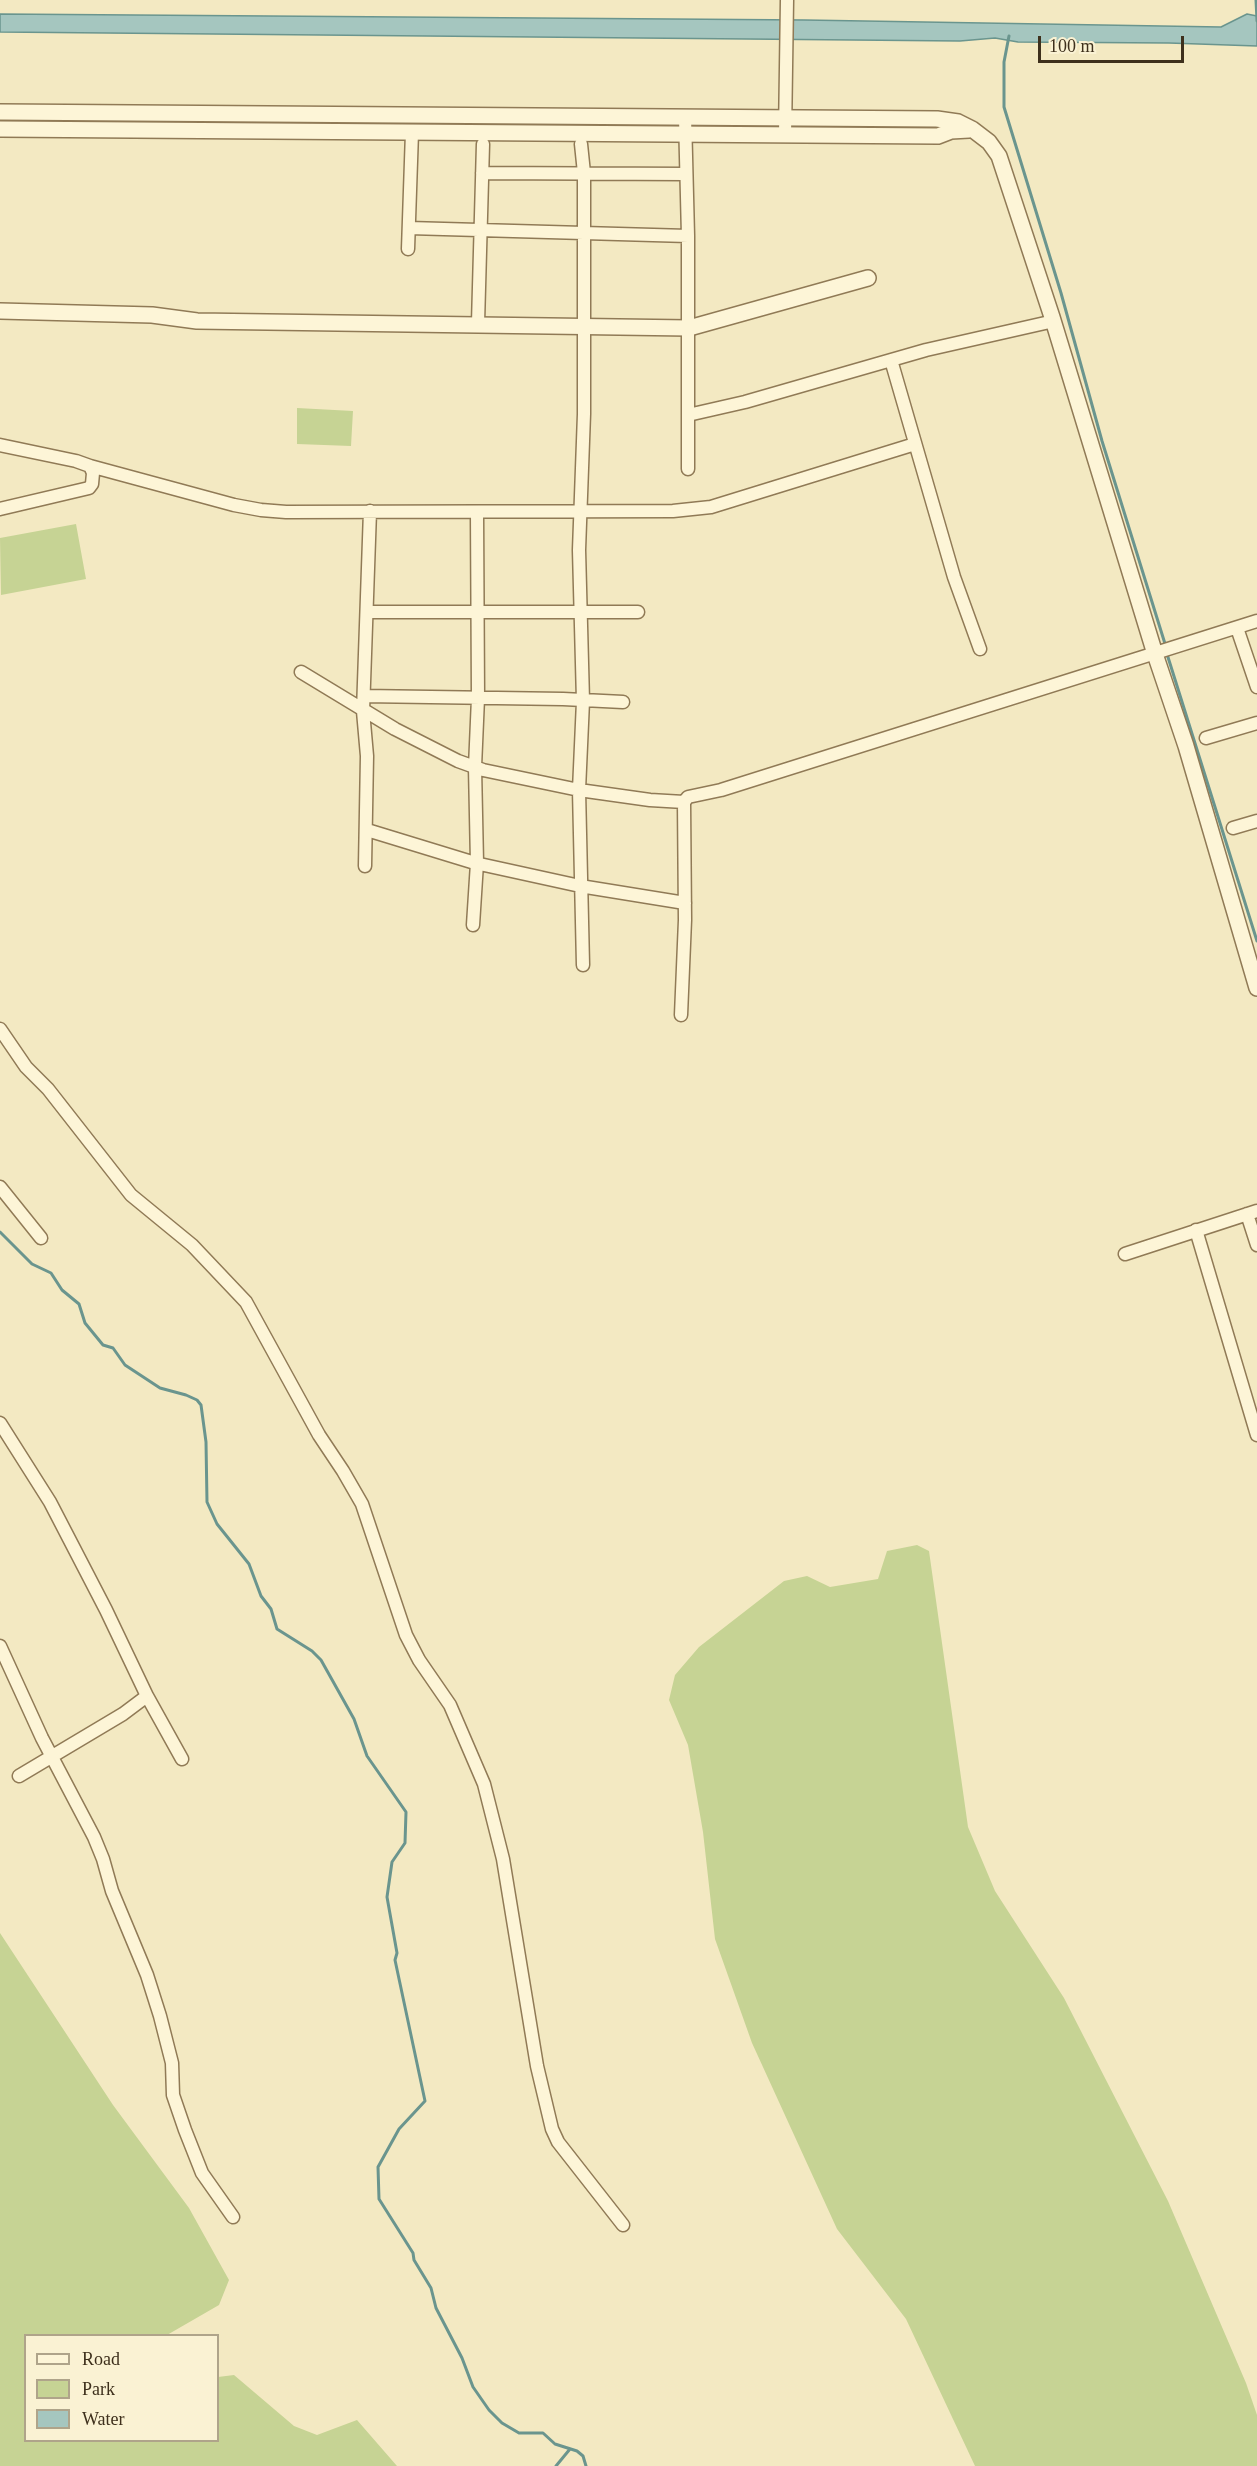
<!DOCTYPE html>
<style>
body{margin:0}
#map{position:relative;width:1257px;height:2466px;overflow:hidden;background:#f3e9c2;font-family:Georgia,serif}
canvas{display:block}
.legend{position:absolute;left:24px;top:2334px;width:195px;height:108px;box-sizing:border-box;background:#faf2d3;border:2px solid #afa48a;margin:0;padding:8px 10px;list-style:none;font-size:18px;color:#3e301c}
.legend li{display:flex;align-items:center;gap:12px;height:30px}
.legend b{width:30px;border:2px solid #afa48a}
.scale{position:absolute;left:1038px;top:36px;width:146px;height:27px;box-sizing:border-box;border:3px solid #3e301c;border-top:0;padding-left:8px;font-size:18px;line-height:21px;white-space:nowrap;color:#3e301c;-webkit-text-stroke:4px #faf2d3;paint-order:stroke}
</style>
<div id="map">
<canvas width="1257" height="2466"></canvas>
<ul class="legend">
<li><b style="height:8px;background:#fdf5d7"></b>Road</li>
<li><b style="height:16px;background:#c6d394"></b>Park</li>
<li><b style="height:16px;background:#a5c6bf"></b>Water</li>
</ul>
<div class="scale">100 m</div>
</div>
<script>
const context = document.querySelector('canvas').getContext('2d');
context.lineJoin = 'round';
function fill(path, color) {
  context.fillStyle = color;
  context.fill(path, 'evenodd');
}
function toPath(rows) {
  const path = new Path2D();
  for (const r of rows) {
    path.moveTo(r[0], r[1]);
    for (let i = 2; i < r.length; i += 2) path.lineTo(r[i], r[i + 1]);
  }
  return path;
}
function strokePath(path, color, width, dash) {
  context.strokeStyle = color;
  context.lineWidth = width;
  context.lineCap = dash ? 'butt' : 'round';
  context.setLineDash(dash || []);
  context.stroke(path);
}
fill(toPath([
 [297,408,353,411,351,446,297,444],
 [76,524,86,579,1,595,0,538],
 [917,1545,929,1551,968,1827,995,1891,1064,1998,1168,2201,1246,2383,1257,2415,1257,2466,975,2466,906,2319,837,2229,752,2043,715,1939,703,1832,688,1745,669,1700,675,1675,699,1647,784,1581,807,1576,830,1587,878,1579,887,1551],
 [0,1933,113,2105,189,2208,229,2280,219,2305,167,2335,26,2336,26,2440,218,2440,218,2377,234,2375,294,2426,317,2435,357,2420,397,2466,0,2466]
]), '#c6d394');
const water = toPath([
 [0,14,805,20,1221,27,1247,14,1257,16,1257,46,1169,43,1018,42,995,38,960,41,0,32,0,14]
]);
fill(water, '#a5c6bf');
strokePath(water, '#6a958e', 1.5);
strokePath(toPath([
 [1256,0,1257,21],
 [1009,36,1004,62,1004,107,1061,293,1102,441,1166,647],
 [1167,654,1257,941],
 [0,1232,32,1264,51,1273,62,1290,79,1304,85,1323,103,1345,113,1348,125,1365,160,1388,186,1395,197,1400,201,1405,206,1442,207,1502,217,1524,249,1564,261,1596,271,1609,277,1629,312,1651,321,1660,354,1719,367,1756,406,1812,405,1843,392,1862,387,1897,397,1953,395,1960,425,2101,399,2129,378,2167,379,2199,413,2253,414,2260,431,2288,436,2308,462,2358,473,2387,489,2410,502,2423,519,2433,543,2433,555,2444,577,2451,583,2456,586,2466],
 [556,2466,570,2449]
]), '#6a958e', 3);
const minor = toPath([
 [685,117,688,236,688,469],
 [785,135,787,0],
 [581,144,584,173,584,414,579,550,583,701,579,790,583,965],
 [482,173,686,174],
 [409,228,688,236],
 [408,249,412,132],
 [478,323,483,144],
 [891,360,954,577,980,649],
 [688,415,745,402,926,350,1054,321],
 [0,445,76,461,90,466,93,473,92,484,89,488,0,509],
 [90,466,234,505,261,510,286,512,673,511,711,507,915,444],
 [367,612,638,612],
 [1237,628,1257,687],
 [301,672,395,729,458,761,483,770,579,790,650,800,684,802],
 [364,696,563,699,623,702],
 [1206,738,1257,723],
 [1233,828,1257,821],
 [367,830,475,863,580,886,685,903],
 [365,866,367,756,363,711,370,511],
 [473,925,477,863,475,767,478,698,477,513],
 [681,1015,685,920,684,802,688,797,721,790,1257,621],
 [0,1029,26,1067,48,1089,131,1195,192,1245,246,1302,319,1435,343,1471,362,1504,406,1635,419,1660,450,1705,484,1784,503,1859,537,2066,552,2129,558,2142,623,2225],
 [0,1187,41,1238],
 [1247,1214,1257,1245],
 [1196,1230,1257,1435],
 [1125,1254,1257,1211],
 [0,1423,50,1502,106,1610,147,1696,123,1714,19,1776],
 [0,1646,42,1738,94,1837,103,1859,112,1891,147,1975,160,2016,172,2063,173,2095,185,2130,202,2173,233,2217],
 [147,1696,182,1759]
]);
const tertiary = toPath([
 [0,112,937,119,958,122,972,129,989,142,999,156,1052,317,1155,654,1186,746,1257,988],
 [0,129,938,136,951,131,969,130],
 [0,311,152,315,197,321,689,328,868,278]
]);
strokePath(minor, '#907a56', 15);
strokePath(tertiary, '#907a56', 18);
strokePath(minor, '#fdf5d7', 12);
strokePath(tertiary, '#fdf5d7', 15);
</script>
